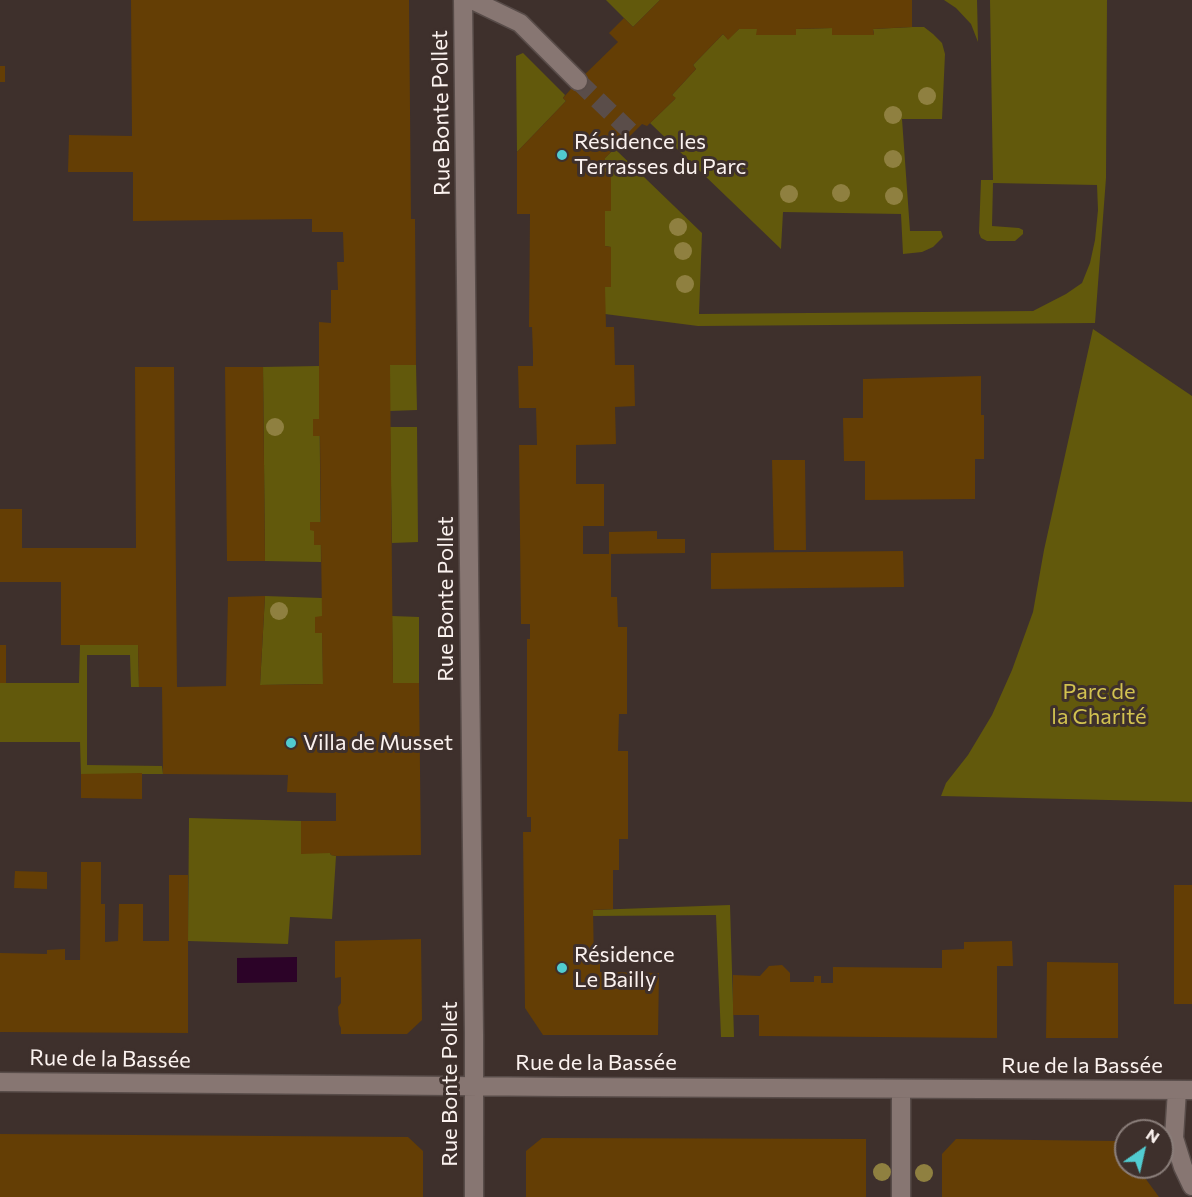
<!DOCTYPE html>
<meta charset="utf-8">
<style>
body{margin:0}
#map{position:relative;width:1192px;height:1197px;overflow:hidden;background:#3e302c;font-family:Commissioner,sans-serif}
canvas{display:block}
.north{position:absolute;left:1114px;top:1119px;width:60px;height:60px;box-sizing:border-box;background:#3e302c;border:2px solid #8a7e7a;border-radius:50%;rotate:34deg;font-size:16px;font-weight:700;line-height:24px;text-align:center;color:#fbf2ef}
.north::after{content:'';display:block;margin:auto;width:21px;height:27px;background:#51ccd1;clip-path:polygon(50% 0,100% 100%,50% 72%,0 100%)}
</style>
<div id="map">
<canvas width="1192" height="1197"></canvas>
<div class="north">N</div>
</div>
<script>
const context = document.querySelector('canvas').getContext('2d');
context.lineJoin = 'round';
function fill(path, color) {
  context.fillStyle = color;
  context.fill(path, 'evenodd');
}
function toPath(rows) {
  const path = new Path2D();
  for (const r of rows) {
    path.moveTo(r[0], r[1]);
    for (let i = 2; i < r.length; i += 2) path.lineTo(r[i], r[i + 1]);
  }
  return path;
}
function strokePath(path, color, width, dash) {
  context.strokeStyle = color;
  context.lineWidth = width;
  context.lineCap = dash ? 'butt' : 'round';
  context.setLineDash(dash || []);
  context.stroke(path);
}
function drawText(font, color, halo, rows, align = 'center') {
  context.font = font + ' Commissioner,sans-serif';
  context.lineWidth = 6;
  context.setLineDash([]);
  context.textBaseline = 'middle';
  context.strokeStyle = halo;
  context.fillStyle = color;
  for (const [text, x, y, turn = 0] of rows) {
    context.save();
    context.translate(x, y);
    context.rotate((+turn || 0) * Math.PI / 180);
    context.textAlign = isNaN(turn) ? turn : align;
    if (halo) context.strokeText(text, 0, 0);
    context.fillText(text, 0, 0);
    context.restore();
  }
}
fill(toPath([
 [606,0,660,0,633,27],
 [944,0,977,0,978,42,971,24,956,8],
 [990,0,1107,0,1106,178,1095,323,698,326,605,314,605,287,611,287,611,247,605,246,605,211,611,173,605,172,605,158,614,149,616,150,702,233,699,314,1033,311,1066,294,1082,283,1090,263,1095,240,1098,210,1097,185,993,183,992,226,1019,228,1023,230,1023,234,1015,241,987,241,981,238,979,233,981,180,993,180],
 [912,27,924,27,933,34,942,43,945,54,942,119,902,119,910,231,941,231,943,237,933,247,922,252,903,254,901,214,783,212,781,249,650,123,675,99,672,95,696,69,693,65,723,34,728,39,739,29,757,29,757,35,795,35,796,29,832,28,832,35,874,34,873,29],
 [523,53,565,95,563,98,566,101,517,152,516,56],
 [1093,329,1192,396,1192,802,941,796,946,783,968,755,992,715,1012,670,1033,612,1044,550],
 [390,365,416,365,417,410,390,411],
 [319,366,321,562,265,561,263,367],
 [390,427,417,427,418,542,392,543],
 [265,596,322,598,323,684,260,685],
 [392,616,419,617,419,683,393,683],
 [80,645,138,645,139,687,131,687,130,655,87,655,87,765,162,766,163,774,81,774,80,742,0,742,0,683,79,683],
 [189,818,301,821,301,853,330,853,331,855,336,856,332,919,290,917,288,944,188,941],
 [730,905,734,1037,721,1037,716,915,593,916,593,910]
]), '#62590c');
fill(toPath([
 [297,957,297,982,237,983,237,958]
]), '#2c0328');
fill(toPath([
 [131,0,409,0,411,219,415,219,416,365,390,365,393,683,419,683,421,855,336,856,331,855,330,853,301,854,301,821,336,821,336,793,287,792,288,775,163,774,162,687,139,687,138,645,61,645,61,582,0,582,0,509,22,509,22,548,136,548,135,367,174,367,177,687,226,686,228,597,265,596,260,685,323,684,322,633,315,633,315,617,322,616,321,545,314,545,314,531,310,530,310,522,321,522,320,436,313,436,313,419,319,419,319,322,331,323,331,290,338,290,337,262,344,262,343,232,312,232,312,219,133,221,133,172,68,172,69,135,132,136],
 [660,0,912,0,912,27,873,29,874,35,832,35,832,28,796,29,796,35,756,35,757,29,739,29,728,40,723,34,693,65,696,69,672,95,676,98,647,126,642,124,616,150,614,149,605,158,605,172,611,173,611,211,605,211,605,246,611,247,611,287,605,287,606,327,614,327,615,365,634,365,635,406,615,407,616,444,576,445,576,484,604,484,604,526,583,526,583,554,609,554,609,532,657,531,657,539,685,539,685,553,611,554,611,597,617,597,618,627,627,627,627,714,619,714,618,751,628,751,628,839,619,839,619,870,613,870,613,909,593,910,594,964,600,963,600,972,659,973,658,1035,543,1035,525,1008,523,832,531,832,531,817,527,817,527,639,530,639,530,624,521,624,519,445,537,445,536,408,519,408,518,366,533,366,533,354,532,327,529,327,530,214,517,214,517,152,566,101,563,98,578,81,618,42,609,33,624,18,633,27],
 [0,66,5,66,5,82,0,82],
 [225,367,263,367,265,561,227,561],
 [981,376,981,415,984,415,984,459,975,459,975,499,865,500,865,461,844,461,843,418,863,418,863,379],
 [772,460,805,460,806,550,774,550],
 [903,551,904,587,711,589,711,553],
 [0,645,6,645,6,683,0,683],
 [142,773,142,799,81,798,81,774],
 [81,862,101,862,101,904,105,904,105,942,118,941,119,904,143,904,143,941,169,941,169,875,188,875,188,1033,0,1032,0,953,47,954,47,950,65,949,65,960,80,960],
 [15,871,47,872,47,889,14,888],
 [1174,885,1192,885,1192,1004,1174,1004],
 [421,939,422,1020,407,1034,341,1034,341,1028,339,1024,338,1007,341,1003,341,977,335,978,335,941],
 [1012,941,1013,966,997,966,997,1038,759,1036,759,1015,733,1015,733,975,760,976,769,966,782,965,790,973,790,982,814,982,814,976,821,976,821,983,833,983,833,967,942,968,942,950,964,949,964,942],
 [1047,962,1118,963,1118,1038,1046,1038],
 [0,1134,408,1137,423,1151,423,1197,0,1197],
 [542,1138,866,1139,866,1197,526,1197,526,1151],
 [956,1139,1118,1141,1126,1152,1126,1167,1137,1167,1159,1197,942,1197,942,1154]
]), '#643e05');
strokePath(toPath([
 [578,81,632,133]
]), '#5a4d49', 18, [18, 9]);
const minor = toPath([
 [463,0,474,1034,474,1197],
 [472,0,520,23,578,81],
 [0,1082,564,1087,1192,1090],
 [901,1089,901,1197],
 [1177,1090,1174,1138,1183,1167,1192,1186]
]);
strokePath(minor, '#584c49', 21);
strokePath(minor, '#877672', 18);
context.fillStyle = '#8f8040';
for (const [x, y] of [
 [927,96],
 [893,115],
 [893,159],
 [841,193],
 [789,194],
 [894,196],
 [678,227],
 [683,251],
 [685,284],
 [275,427],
 [279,611],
 [882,1172],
 [924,1173]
]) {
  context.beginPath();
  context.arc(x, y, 9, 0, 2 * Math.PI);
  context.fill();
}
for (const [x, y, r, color] of [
 [562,155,6,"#51ccd1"],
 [291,743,6,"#51ccd1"],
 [562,968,6,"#51ccd1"]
]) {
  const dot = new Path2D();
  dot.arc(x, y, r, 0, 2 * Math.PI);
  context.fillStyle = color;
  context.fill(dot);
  strokePath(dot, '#3e302c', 2);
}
drawText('22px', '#fbf2ef', '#3e302c', [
 ["Rue Bonte Pollet",441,113,-91],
 ["Rue Bonte Pollet",446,599,-90],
 ["Rue de la Bassée",110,1059,1],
 ["Rue de la Bassée",596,1063],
 ["Rue de la Bassée",1082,1066],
 ["Rue Bonte Pollet",450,1084,-90]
]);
drawText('22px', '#fbf2ef', '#3e302c', [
 ["Résidence les",574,142],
 ["Terrasses du Parc",574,167],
 ["Villa de Musset",303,743],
 ["Résidence",574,955],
 ["Le Bailly",574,980]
], 'left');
drawText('22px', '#d2c250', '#3e302c', [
 ["Parc de",1099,692],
 ["la Charité",1099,717]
]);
</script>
